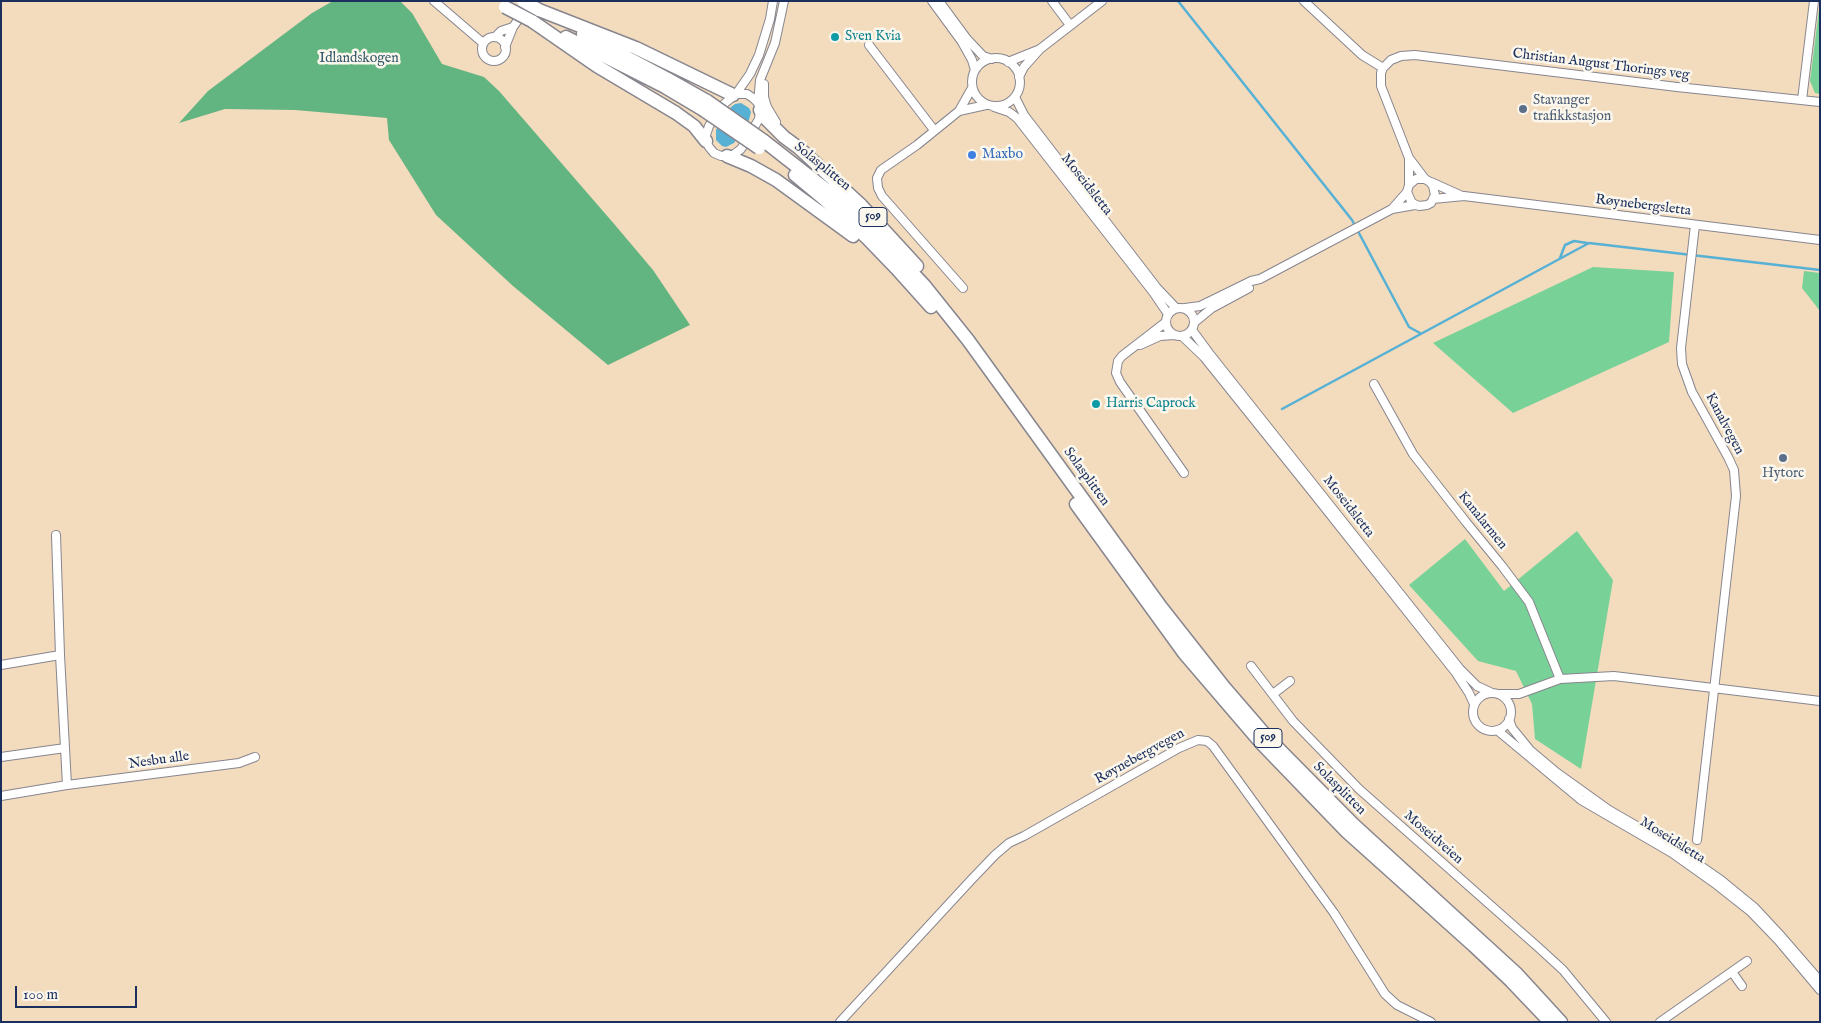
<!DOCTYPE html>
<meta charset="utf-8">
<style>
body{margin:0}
#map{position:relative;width:1821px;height:1023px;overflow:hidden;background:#f3dbbe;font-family:"IM FELL English",serif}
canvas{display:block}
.frame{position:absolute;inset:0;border:2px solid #1b2f5e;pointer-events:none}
.scale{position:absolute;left:15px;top:986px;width:122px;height:22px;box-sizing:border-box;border:2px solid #1b2f5e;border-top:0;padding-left:6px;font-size:15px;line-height:18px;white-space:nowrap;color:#1b2f5e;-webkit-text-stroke:4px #fbf7ec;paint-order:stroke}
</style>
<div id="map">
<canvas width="1821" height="1023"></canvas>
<div class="frame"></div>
<div class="scale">100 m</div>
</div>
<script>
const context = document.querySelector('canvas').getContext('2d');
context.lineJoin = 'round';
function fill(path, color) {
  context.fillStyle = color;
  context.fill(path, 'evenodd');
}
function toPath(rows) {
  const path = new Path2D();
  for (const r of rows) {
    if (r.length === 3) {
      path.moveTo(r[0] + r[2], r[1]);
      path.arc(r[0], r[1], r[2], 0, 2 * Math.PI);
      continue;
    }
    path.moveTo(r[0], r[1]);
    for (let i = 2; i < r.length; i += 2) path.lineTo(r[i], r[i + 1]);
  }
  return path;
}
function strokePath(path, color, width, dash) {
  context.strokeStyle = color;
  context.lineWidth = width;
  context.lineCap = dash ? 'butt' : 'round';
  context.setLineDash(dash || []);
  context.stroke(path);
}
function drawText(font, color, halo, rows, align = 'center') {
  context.font = font + ' "IM FELL English",serif';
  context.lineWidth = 5;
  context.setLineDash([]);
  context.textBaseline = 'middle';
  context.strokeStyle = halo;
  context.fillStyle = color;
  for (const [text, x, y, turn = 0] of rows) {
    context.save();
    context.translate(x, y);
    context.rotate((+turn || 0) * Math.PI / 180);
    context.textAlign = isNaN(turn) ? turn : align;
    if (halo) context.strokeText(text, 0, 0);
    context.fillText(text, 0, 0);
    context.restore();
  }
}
fill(toPath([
 [1820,1,1820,94,1815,93,1810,81],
 [1593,267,1674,272,1669,342,1513,413,1433,343],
 [1804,271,1820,273,1820,311,1802,288],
 [1577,531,1613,580,1581,769,1535,739,1532,704,1516,671,1478,661,1409,585,1465,539,1504,591]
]), '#78d298');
fill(toPath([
 [333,1,400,1,412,13,442,64,484,77,499,91,615,225,653,270,690,325,608,365,513,286,436,215,389,140,387,118,295,110,225,109,179,123,208,91,312,13]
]), '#62b480');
fill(toPath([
 [741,103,749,108,751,112,749,120,734,143,726,147,722,146,716,140,716,130,731,107,735,104]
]), '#57b1d5');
strokePath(toPath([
 [1178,1,1352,220,1409,327,1420,333],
 [1560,258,1565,245,1574,241,1587,243],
 [1282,409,1589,243,1820,270]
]), '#57b1d5', 2.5);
const minor = toPath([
 [434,1,483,43],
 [932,1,962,42,972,60,975,70],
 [939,1,967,39,983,56,992,59],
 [1052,1,1070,25],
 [1304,1,1362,55,1383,68],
 [495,37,501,31,513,27],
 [494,49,12],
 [869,45,934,130],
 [505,47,513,27,523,13],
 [996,82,24],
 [1008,62,1038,50],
 [1019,77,1024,67,1040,49,1102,1],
 [764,84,764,97,767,107,776,122],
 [736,94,747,94,753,98,758,103,760,110,759,119,741,149,733,155,721,156,714,153,709,147,706,141,706,135,709,126,724,104,736,94],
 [736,94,750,74,759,55,770,19,773,1],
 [1015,97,1024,115,1157,288,1176,308],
 [1802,100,1814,1],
 [758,103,760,80,775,43,784,1],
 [994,107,1009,112,1017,118,1153,292,1168,314],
 [959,111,972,88],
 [1409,158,1409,185],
 [1425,179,1409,158,1381,86,1381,73,1383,68,1391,60,1401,56,1415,55,1677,87,1820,102],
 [1431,182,1462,196],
 [1433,199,1464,196,1820,240],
 [1392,209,1407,192,1409,185,1416,179,1425,179,1430,182,1433,186,1435,195,1431,203,1427,205,1419,206,1412,203,1407,192],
 [1695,225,1681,348,1682,364,1692,392,1728,457,1734,470,1736,496,1697,840],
 [963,288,882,196,878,188,877,178,881,170,917,145,959,111,986,105],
 [1180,322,14],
 [1185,308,1200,306,1251,281,1260,279,1392,209,1415,205],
 [1166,322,1122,356,1118,361,1116,373,1120,382,1184,473],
 [1195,322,1212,308,1249,288],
 [1192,330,1209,353,1460,669,1477,686,1490,692],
 [1182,336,1204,357,1314,494,1456,673,1469,693,1474,704],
 [1140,345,1160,336,1174,335],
 [1374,384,1413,454,1466,522,1502,566,1529,602,1560,679],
 [56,535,60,655],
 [1,665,60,655,67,785,1,796],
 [1251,666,1293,721,1359,789,1539,948,1563,970,1606,1022],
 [1492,712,19],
 [1273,694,1290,681],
 [1500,694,1519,694,1560,679,1614,676,1820,701],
 [1509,719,1512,728,1530,750,1556,772,1609,810,1675,848,1721,880,1754,907,1781,936,1820,981],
 [1497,730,1581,800,1672,853,1717,885,1750,911,1778,940,1820,990],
 [1,757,65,748],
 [67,785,239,763,255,757],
 [1732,972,1742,986],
 [840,1022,972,879,995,855,1009,843,1024,836,1179,748,1198,740,1207,741,1213,746,1334,913,1385,994,1397,1005,1431,1022],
 [1660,1022,1747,961]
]);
const highway = toPath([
 [539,10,636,48,733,95],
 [532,21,597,66,676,113,694,126,706,141],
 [583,34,668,79,707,101],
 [566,37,665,87,702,109],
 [760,110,766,119,784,137,799,148,861,205,917,266],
 [764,141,832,194,874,232,924,285,968,340,1161,607,1224,687,1268,738,1353,824,1517,974,1561,1022],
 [727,156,751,166,776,180,853,236],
 [795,175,825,200,867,238,896,268,931,307],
 [1076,504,1184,653,1262,744,1347,832,1474,946,1511,981,1550,1022]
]);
strokePath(minor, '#87858e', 10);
strokePath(highway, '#87858e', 15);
strokePath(minor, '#fff', 8);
strokePath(highway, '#fff', 12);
const highwayBridge = toPath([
 [523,1,539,10],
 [505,7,532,21],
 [707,101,764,141],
 [702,109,759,148]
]);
strokePath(highwayBridge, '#87858e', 15, []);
strokePath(highwayBridge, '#fff', 12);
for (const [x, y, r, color] of [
 [835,37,5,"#0f9aa8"],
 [1523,109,5,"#5c6f8a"],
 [972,155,5,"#3f7fe0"],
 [1096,404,5,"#0f9aa8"],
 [1783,458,5,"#5c6f8a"]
]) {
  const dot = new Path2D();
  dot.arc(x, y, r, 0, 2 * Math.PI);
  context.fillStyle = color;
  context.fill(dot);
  strokePath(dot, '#fbf7ec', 2);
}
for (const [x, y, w] of [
 [873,217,28],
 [1268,738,28]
]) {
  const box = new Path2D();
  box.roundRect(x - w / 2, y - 9.5, w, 19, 4);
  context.fillStyle = '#fbf7ec';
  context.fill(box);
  strokePath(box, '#1b2f5e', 1);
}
drawText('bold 12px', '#1b2f5e', null, [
 ["509",873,217],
 ["509",1268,738]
]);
drawText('14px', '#0d838f', '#fbf7ec', [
 ["Sven Kvia",845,37],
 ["Harris Caprock",1106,404]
], 'left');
drawText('14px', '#32586c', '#fbf7ec', [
 ["Idlandskogen",359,59]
]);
drawText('14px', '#1b2f5e', '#fbf7ec', [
 ["Christian August Thorings veg",1601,65,7],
 ["Solasplitten",822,167,39],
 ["Moseidsletta",1086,185,52],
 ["Røynebergsletta",1643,206,7],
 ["Kanalvegen",1724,424,62],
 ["Solasplitten",1086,477,54],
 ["Moseidsletta",1348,507,52],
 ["Kanalarmen",1482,521,51],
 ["Røynebergvegen",1140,757,-29],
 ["Nesbu alle",159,761,-8],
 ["Solasplitten",1339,789,45],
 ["Moseidveien",1433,838,41],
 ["Moseidsletta",1672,841,32]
]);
drawText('14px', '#4e5e75', '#fbf7ec', [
 ["Stavanger",1533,101],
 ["trafikkstasjon",1533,117],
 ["Hytorc",1783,474,"center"]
], 'left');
drawText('14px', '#366cbe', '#fbf7ec', [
 ["Maxbo",982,155]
], 'left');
</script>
